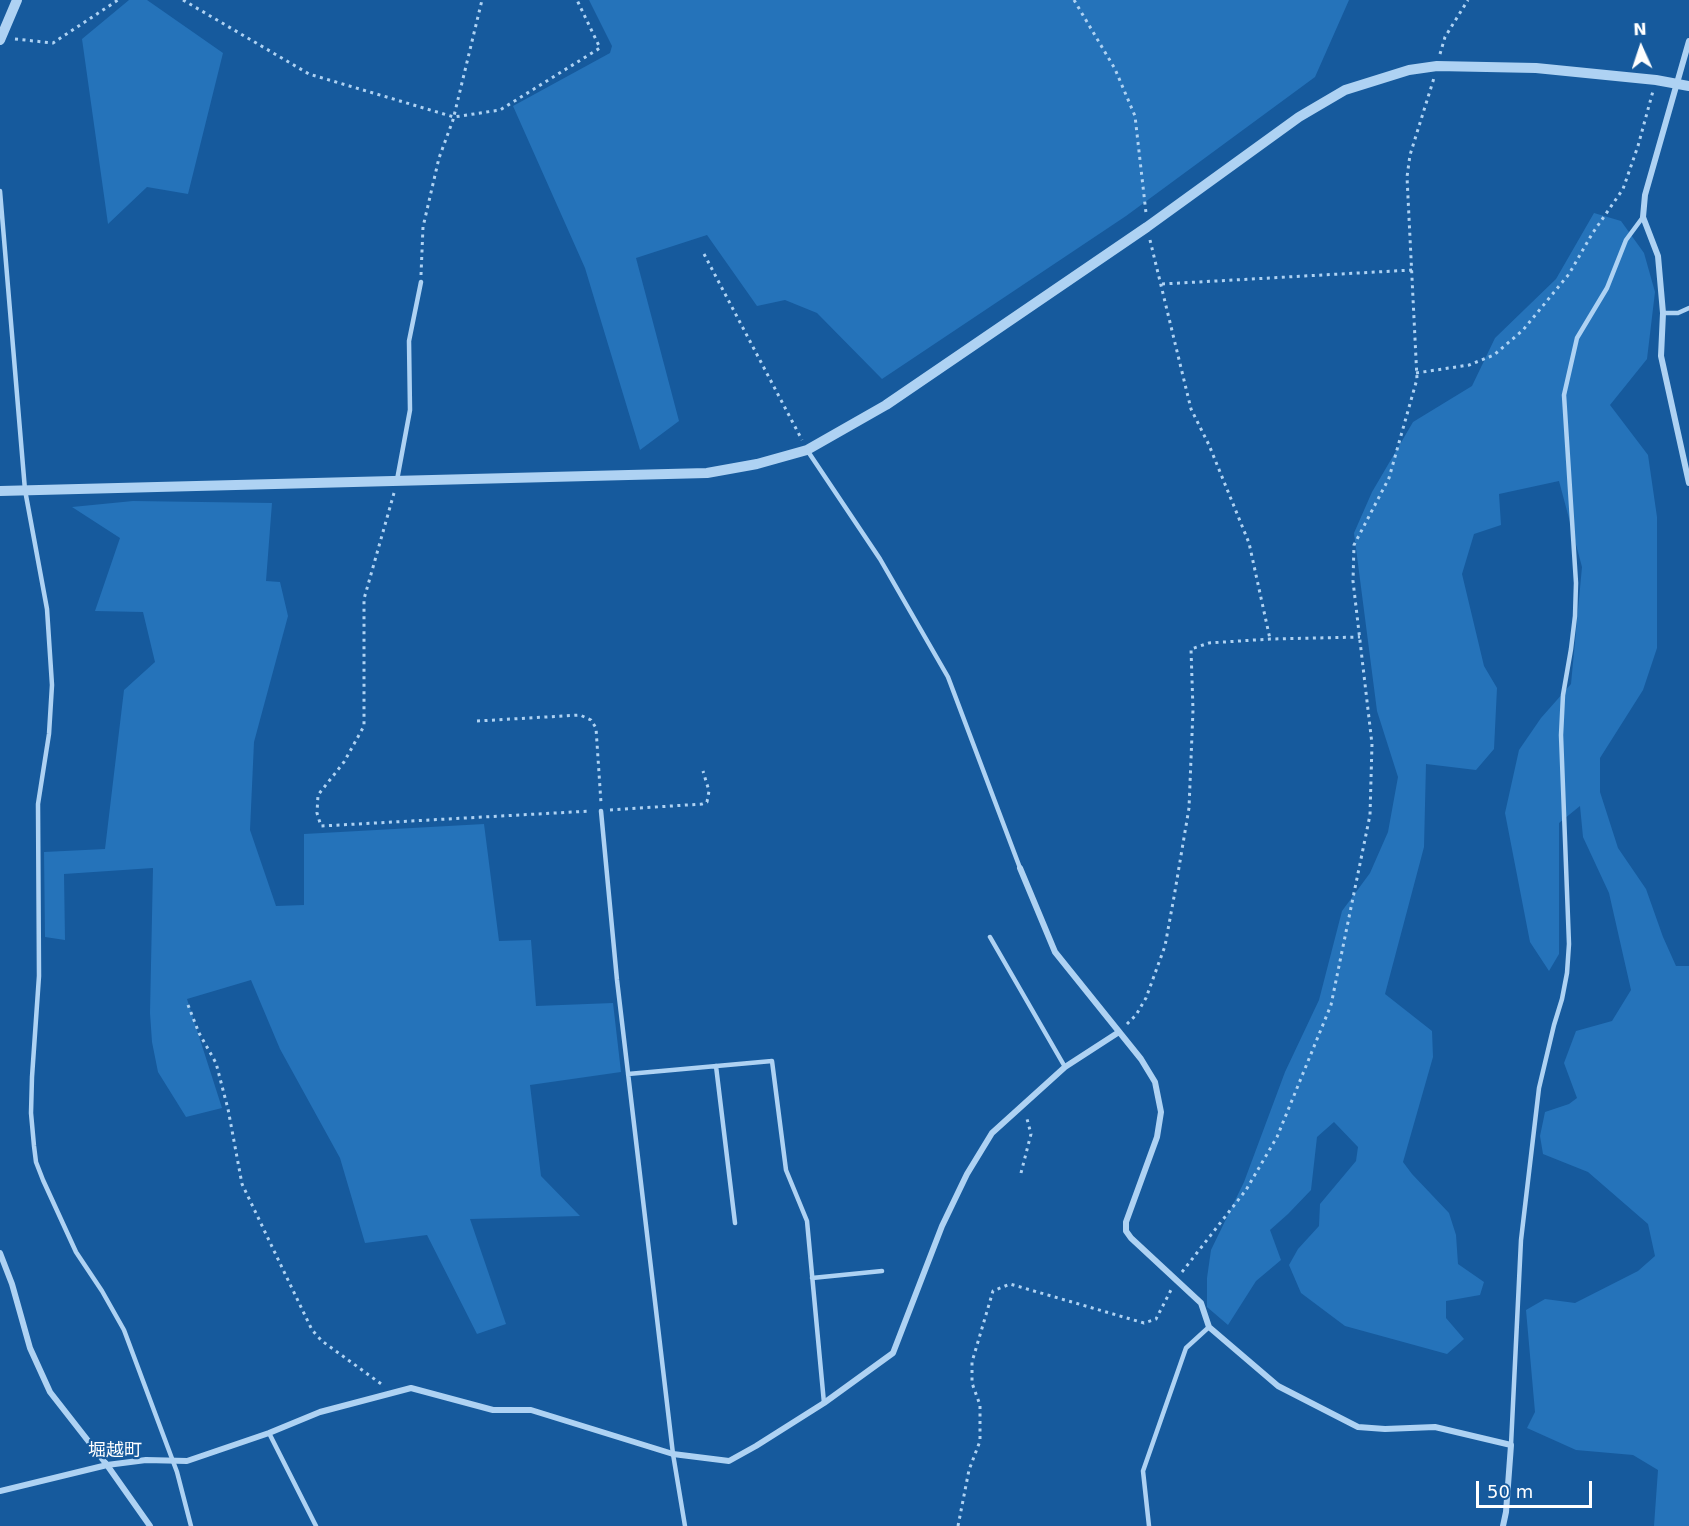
<!DOCTYPE html>
<meta charset="utf-8">
<style>
body{margin:0}
#map{position:relative;width:1689px;height:1526px;overflow:hidden;background:#165a9d;font-family:"DejaVu Sans",sans-serif}
canvas{display:block}
.north{position:absolute;left:1611px;top:18px;width:60px;height:60px;-webkit-text-stroke:4px #165a9d;paint-order:stroke;rotate:357deg;font-size:16px;font-weight:700;line-height:24px;text-align:center;color:#fff}
.north::after{content:'';display:block;margin:auto;width:21px;height:27px;background:#fff;clip-path:polygon(50% 0,100% 100%,50% 72%,0 100%)}
.scale{position:absolute;left:1476px;top:1481px;width:116px;height:27px;box-sizing:border-box;border:3px solid #fff;border-top:0;padding-left:8px;font-size:18px;line-height:21px;white-space:nowrap;color:#fff;-webkit-text-stroke:4px #165a9d;paint-order:stroke}
</style>
<div id="map">
<canvas width="1689" height="1526"></canvas>
<div class="north">N</div>
<div class="scale">50 m</div>
</div>
<script>
const context = document.querySelector('canvas').getContext('2d');
context.lineJoin = 'round';
function fill(path, color) {
  context.fillStyle = color;
  context.fill(path, 'evenodd');
}
function toPath(rows) {
  const path = new Path2D();
  for (const r of rows) {
    path.moveTo(r[0], r[1]);
    for (let i = 2; i < r.length; i += 2) path.lineTo(r[i], r[i + 1]);
  }
  return path;
}
function strokePath(path, color, width, dash) {
  context.strokeStyle = color;
  context.lineWidth = width;
  context.lineCap = dash ? 'butt' : 'round';
  context.setLineDash(dash || []);
  context.stroke(path);
}
function drawText(font, color, halo, rows, align = 'center') {
  context.font = font + ' "DejaVu Sans","Noto Sans JP",sans-serif';
  context.lineWidth = 4.5;
  context.setLineDash([]);
  context.textBaseline = 'middle';
  context.strokeStyle = halo;
  context.fillStyle = color;
  for (const [text, x, y, turn = 0] of rows) {
    context.save();
    context.translate(x, y);
    context.rotate((+turn || 0) * Math.PI / 180);
    context.textAlign = isNaN(turn) ? turn : align;
    if (halo) context.strokeText(text, 0, 0);
    context.fillText(text, 0, 0);
    context.restore();
  }
}
fill(toPath([
 [129,0,147,0,223,53,188,194,147,187,108,224,82,39],
 [589,0,1349,0,1315,77,1126,216,882,379,817,313,785,300,757,306,707,235,636,258,679,421,640,450,585,268,513,106,610,53,612,46],
 [1594,213,1621,221,1644,253,1655,292,1647,359,1610,405,1648,455,1657,517,1657,648,1643,690,1600,758,1600,792,1618,848,1646,889,1663,937,1676,966,1689,966,1689,1526,1654,1526,1658,1470,1633,1455,1576,1450,1527,1428,1535,1412,1526,1310,1545,1299,1575,1303,1638,1271,1655,1256,1648,1224,1588,1172,1543,1154,1540,1136,1545,1112,1569,1104,1577,1098,1564,1063,1576,1031,1612,1021,1631,990,1609,893,1583,837,1580,806,1559,823,1559,954,1549,971,1530,942,1505,813,1519,750,1541,718,1571,684,1582,567,1559,481,1499,494,1501,525,1474,534,1462,574,1484,666,1497,688,1494,749,1476,770,1426,764,1424,847,1385,994,1432,1031,1433,1057,1403,1162,1412,1174,1449,1213,1456,1235,1458,1264,1484,1282,1480,1295,1446,1301,1446,1318,1464,1339,1447,1354,1345,1326,1301,1293,1289,1265,1298,1249,1319,1226,1320,1204,1356,1161,1358,1147,1334,1122,1317,1137,1311,1190,1288,1214,1270,1230,1281,1260,1256,1281,1228,1325,1207,1307,1207,1278,1211,1250,1244,1182,1285,1072,1319,1000,1342,911,1370,873,1388,832,1398,777,1377,711,1354,533,1372,492,1413,422,1472,386,1495,338,1556,279],
 [133,501,272,503,266,581,280,582,288,616,254,742,250,830,276,906,304,905,304,834,484,824,499,941,531,940,536,1006,613,1003,621,1072,530,1085,541,1176,580,1216,470,1219,506,1324,477,1334,427,1235,365,1243,340,1158,280,1049,251,980,187,999,222,1108,186,1117,158,1072,152,1042,150,1013,153,868,64,874,65,940,45,937,44,852,105,849,124,690,155,662,143,612,95,611,120,538,72,507]
]), '#2573ba');
strokePath(toPath([
 [183,0,309,74,454,117,500,110,600,48,577,0],
 [1074,0,1115,69,1135,116,1146,213],
 [15,39,53,43,118,0],
 [1440,54,1445,37,1468,0],
 [1150,240,1191,409,1209,445,1249,543,1270,639],
 [704,254,802,440],
 [421,275,423,227,439,158,453,120,482,0],
 [1162,284,1412,270],
 [1416,373,1469,365,1494,355,1523,330,1569,274,1592,234,1623,189,1638,146,1653,91],
 [394,493,364,599,364,726,344,762,318,795,317,813,321,826,591,811],
 [477,721,580,715,591,720,596,728,601,803],
 [610,810,702,804,707,802,709,791,703,771],
 [188,1005,199,1033,216,1063,228,1109,242,1184,312,1330,322,1341,384,1386],
 [1127,1024,1136,1015,1146,998,1165,946,1174,897,1189,808,1193,710,1191,649,1209,643,1270,639,1360,637],
 [1021,1173,1031,1134,1026,1115],
 [1182,1272,1246,1190,1277,1137,1331,1005,1370,815,1372,744,1353,581,1354,545,1389,478,1417,379,1407,177,1410,155,1434,78],
 [958,1526,969,1470,980,1441,980,1405,972,1383,972,1362,993,1291,1010,1284,1144,1323,1156,1319,1172,1288]
]), '#aed2f3', 3, [3, 4.5]);
strokePath(toPath([
 [0,191,25,490,47,609,52,685,49,734,38,804,39,976,32,1077,31,1113,34,1146,36,1162,43,1180,76,1252,102,1291,124,1330,177,1472,191,1526],
 [1663,313,1678,313,1689,308],
 [807,450,880,559,948,677,1020,868],
 [397,480,410,410,409,341,421,282],
 [601,811,617,980,673,1454,685,1526],
 [990,937,1065,1067],
 [716,1066,735,1223],
 [628,1074,772,1061,786,1170,807,1221,824,1403],
 [812,1278,882,1271],
 [269,1433,316,1526],
 [1511,1445,1521,1240,1539,1088,1554,1025,1562,999,1567,973,1569,944,1561,735,1563,695,1571,649,1575,616,1576,583,1564,395,1577,338,1607,288,1626,240,1643,217],
 [1149,1526,1143,1471,1186,1348,1209,1327]
]), '#aed2f3', 4.5);
strokePath(toPath([
 [1689,41,1645,195,1643,217,1658,256,1663,313,1661,356,1689,483],
 [1020,868,1055,952,1141,1059,1155,1082,1161,1112,1157,1137,1126,1222,1126,1231,1131,1238,1201,1303,1209,1327,1278,1386,1358,1427,1385,1429,1435,1427,1511,1445,1506,1512,1503,1526],
 [0,1253,12,1284,30,1348,50,1392,107,1465,150,1526],
 [0,1491,107,1465,146,1460,187,1461,269,1433,320,1412,411,1388,493,1410,531,1410,673,1454,729,1461,756,1446,824,1403,893,1353,942,1226,967,1174,992,1133,1065,1067,1119,1032]
]), '#aed2f3', 6);
strokePath(toPath([
 [0,40,17,0],
 [0,491,707,473,757,464,807,450,886,405,1147,227,1299,117,1345,90,1409,70,1437,66,1536,68,1656,80,1689,86]
]), '#aed2f3', 10);
drawText('18px', '#fff', '#165a9d', [
 ["堀越町",115,1451]
]);
</script>
